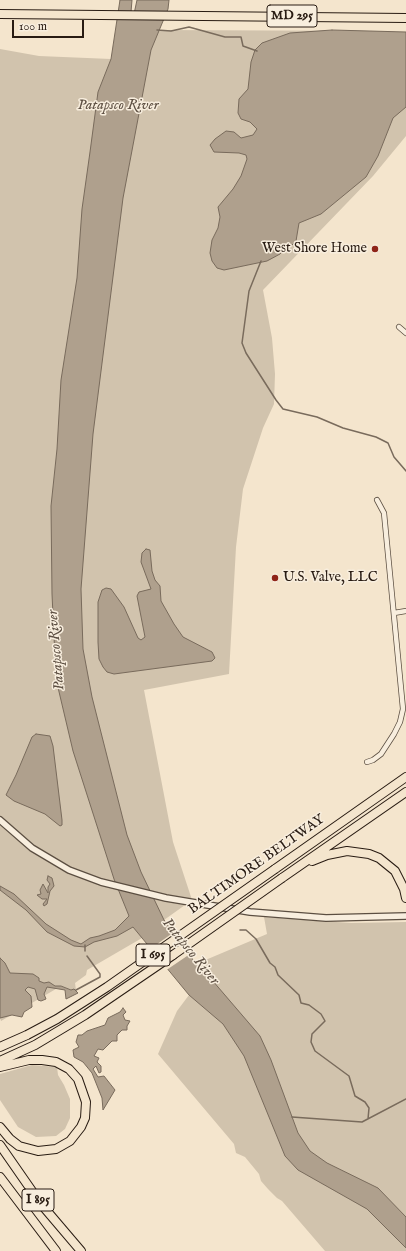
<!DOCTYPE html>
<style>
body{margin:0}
#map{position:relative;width:406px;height:1251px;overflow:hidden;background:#f4e5cd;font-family:"IM FELL English",serif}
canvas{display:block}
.scale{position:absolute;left:12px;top:20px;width:72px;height:18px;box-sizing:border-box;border:2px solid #281b12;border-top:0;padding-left:5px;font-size:12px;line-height:14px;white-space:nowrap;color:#281b12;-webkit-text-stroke:3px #f8eede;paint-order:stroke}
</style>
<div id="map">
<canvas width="406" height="1251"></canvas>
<div class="scale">100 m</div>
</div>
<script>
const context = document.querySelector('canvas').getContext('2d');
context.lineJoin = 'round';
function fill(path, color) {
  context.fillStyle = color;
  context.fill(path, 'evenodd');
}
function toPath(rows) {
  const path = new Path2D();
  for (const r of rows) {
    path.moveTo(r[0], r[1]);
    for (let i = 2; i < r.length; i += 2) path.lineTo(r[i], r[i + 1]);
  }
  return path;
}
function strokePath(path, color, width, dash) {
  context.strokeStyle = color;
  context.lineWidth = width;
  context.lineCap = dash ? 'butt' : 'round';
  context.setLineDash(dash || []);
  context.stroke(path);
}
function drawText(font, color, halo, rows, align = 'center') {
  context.font = font + ' "IM FELL English",serif';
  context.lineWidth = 3;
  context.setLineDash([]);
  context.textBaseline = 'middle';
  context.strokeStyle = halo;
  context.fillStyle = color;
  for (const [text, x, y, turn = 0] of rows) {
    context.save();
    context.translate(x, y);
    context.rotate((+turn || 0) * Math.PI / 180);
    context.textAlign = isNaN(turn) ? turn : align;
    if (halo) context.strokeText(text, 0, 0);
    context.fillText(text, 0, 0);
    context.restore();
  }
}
fill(toPath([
 [159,30,386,31,406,33,406,136,373,176,263,290,272,338,275,374,274,404,263,428,243,489,236,547,229,674,144,690,173,842,192,900,164,920,142,938,87,970,86,975,75,983,76,990,71,990,61,986,1,1021,0,1018,0,49,39,56,111,59],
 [264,917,351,923,406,922,406,1251,325,1251,282,1201,277,1198,268,1189,261,1181,259,1174,245,1157,236,1153,234,1144,158,1054,177,1011,189,995,196,964,267,934],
 [32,1065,57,1067,58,1075,64,1085,70,1099,70,1118,65,1129,56,1136,36,1137,18,1127,0,1100,0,1074]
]), '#d1c3ad');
const water = toPath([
 [120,0,132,0,131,12,134,14,137,0,169,0,168,9,151,50,123,198,93,434,81,589,83,649,92,697,127,835,141,872,164,920,196,964,212,980,260,1036,271,1060,298,1133,310,1151,327,1163,378,1188,406,1217,406,1248,367,1209,298,1170,285,1156,244,1056,223,1024,189,995,133,927,117,936,94,942,85,947,74,946,47,932,26,910,0,890,0,886,14,894,46,924,71,940,81,944,90,938,99,936,115,930,129,916,114,879,73,751,56,679,52,594,51,506,57,449,61,380,77,278,82,209,90,152,98,92,111,59,120,0],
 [332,30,406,32,406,107,393,118,378,156,366,177,321,214,299,223,296,241,292,245,287,246,280,254,267,261,224,270,217,268,212,261,210,253,212,240,218,228,220,217,218,207,233,189,241,176,247,159,246,155,239,153,214,152,210,145,215,139,226,131,234,132,241,138,253,135,257,129,250,122,241,119,238,113,239,99,248,89,251,62,255,50,262,43,290,33,332,30],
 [146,549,150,550,152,571,155,580,160,586,161,601,174,624,183,637,212,652,215,658,212,661,114,674,107,672,103,667,99,659,98,642,98,602,102,590,106,588,111,589,124,607,138,638,141,640,145,637,137,596,139,592,151,589,141,562,142,553,146,549],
 [36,734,50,736,53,746,62,820,62,825,60,826,45,814,14,801,6,795,16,775,32,737,36,734],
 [48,876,52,878,54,886,50,891,47,904,44,906,43,904,47,899,42,899,37,895,41,894,40,890,43,884,48,893,48,887,50,884,47,880,48,876],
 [0,958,5,963,10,973,33,974,39,978,39,981,44,983,49,982,55,986,61,986,71,990,74,989,78,993,66,999,65,990,47,987,44,994,46,999,41,1001,38,1000,35,989,28,987,25,990,31,996,32,1007,24,1012,22,1017,12,1015,0,1018,0,958],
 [123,1008,126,1012,123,1015,125,1020,130,1021,127,1026,127,1030,122,1030,117,1035,117,1041,112,1041,103,1050,98,1049,94,1056,99,1058,97,1062,101,1066,101,1072,99,1073,96,1066,93,1069,98,1077,104,1076,115,1090,103,1110,102,1098,92,1073,83,1062,74,1057,73,1050,79,1047,76,1042,78,1035,82,1035,87,1031,105,1025,108,1018,120,1012,123,1008]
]);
fill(water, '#afa08d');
strokePath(water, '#796b5c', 1);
fill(toPath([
 [174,932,190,954,165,971,149,950]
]), '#f4e5cd');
strokePath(toPath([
 [157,30,171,31,189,27,225,37,241,37,243,46,257,51],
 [261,261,249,291,242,343,246,353,276,400,283,409,317,417,343,428,376,437,388,443,394,457,406,471],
 [240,930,246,930,256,939,270,963,275,967,278,975,299,995,301,1003,309,1005,321,1014,325,1021,312,1034,311,1042,315,1051,349,1076,355,1096,365,1102,369,1108,368,1119],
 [85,951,85,945],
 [76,990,100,977,100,974,87,956],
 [292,1117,362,1122,406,1099]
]), '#796b5c', 1.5);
const minor = toPath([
 [399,327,406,333],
 [394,613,406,611],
 [367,762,373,760,381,754,394,734,400,722,403,709,384,513,377,500]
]);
const tertiary = toPath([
 [0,820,32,848,69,870,101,882,166,898,250,912,326,918,406,916]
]);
const motorway = toPath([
 [0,14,406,18],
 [312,861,327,855,347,851,369,854,379,858,395,871,404,889,406,898],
 [275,869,406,777],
 [282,878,406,792],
 [0,1047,27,1035],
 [0,1061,35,1045,85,1015,173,955],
 [0,1067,29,1060,42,1060,56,1062,69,1069,78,1079,86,1102,85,1118,81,1127,70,1141,56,1149,38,1151,19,1146,10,1139,0,1127],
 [0,1145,41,1204,81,1251],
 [0,1177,56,1251]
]);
strokePath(minor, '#5b4e41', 6);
strokePath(tertiary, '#5b4e41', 8);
strokePath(motorway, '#281b12', 10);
strokePath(minor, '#f8eede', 4.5);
strokePath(tertiary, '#f8eede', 5.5);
strokePath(motorway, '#f4e5cd', 8);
const motorwayBridge = toPath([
 [173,955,282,878],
 [27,1035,57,1019,107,987,275,869]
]);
strokePath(motorwayBridge, '#281b12', 10, []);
strokePath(motorwayBridge, '#f4e5cd', 8);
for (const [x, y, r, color] of [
 [375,249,4,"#8f2418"],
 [275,578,4,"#8f2418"]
]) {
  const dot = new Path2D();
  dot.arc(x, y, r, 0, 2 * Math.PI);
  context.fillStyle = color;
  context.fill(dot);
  strokePath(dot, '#f8eede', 1.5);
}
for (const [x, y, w] of [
 [292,16,50],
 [153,955,34],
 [38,1200,32]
]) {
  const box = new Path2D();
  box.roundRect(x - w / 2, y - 11, w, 22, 3);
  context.fillStyle = '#f8eede';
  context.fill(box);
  strokePath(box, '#281b12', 1);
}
drawText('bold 13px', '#281b12', null, [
 ["MD 295",292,16],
 ["I 695",153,955],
 ["I 895",38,1200]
]);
drawText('14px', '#281b12', '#f8eede', [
 ["West Shore Home",367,249],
 ["U.S. Valve, LLC",283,578,"left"]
], 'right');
drawText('14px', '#281b12', '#f8eede', [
 ["BALTIMORE BELTWAY",257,865,-35]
]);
drawText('italic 15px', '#5e5043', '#f8eede', [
 ["Patapsco River",118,106],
 ["Patapsco River",57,650,-95],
 ["Patapsco River",190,952,51]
]);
</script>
